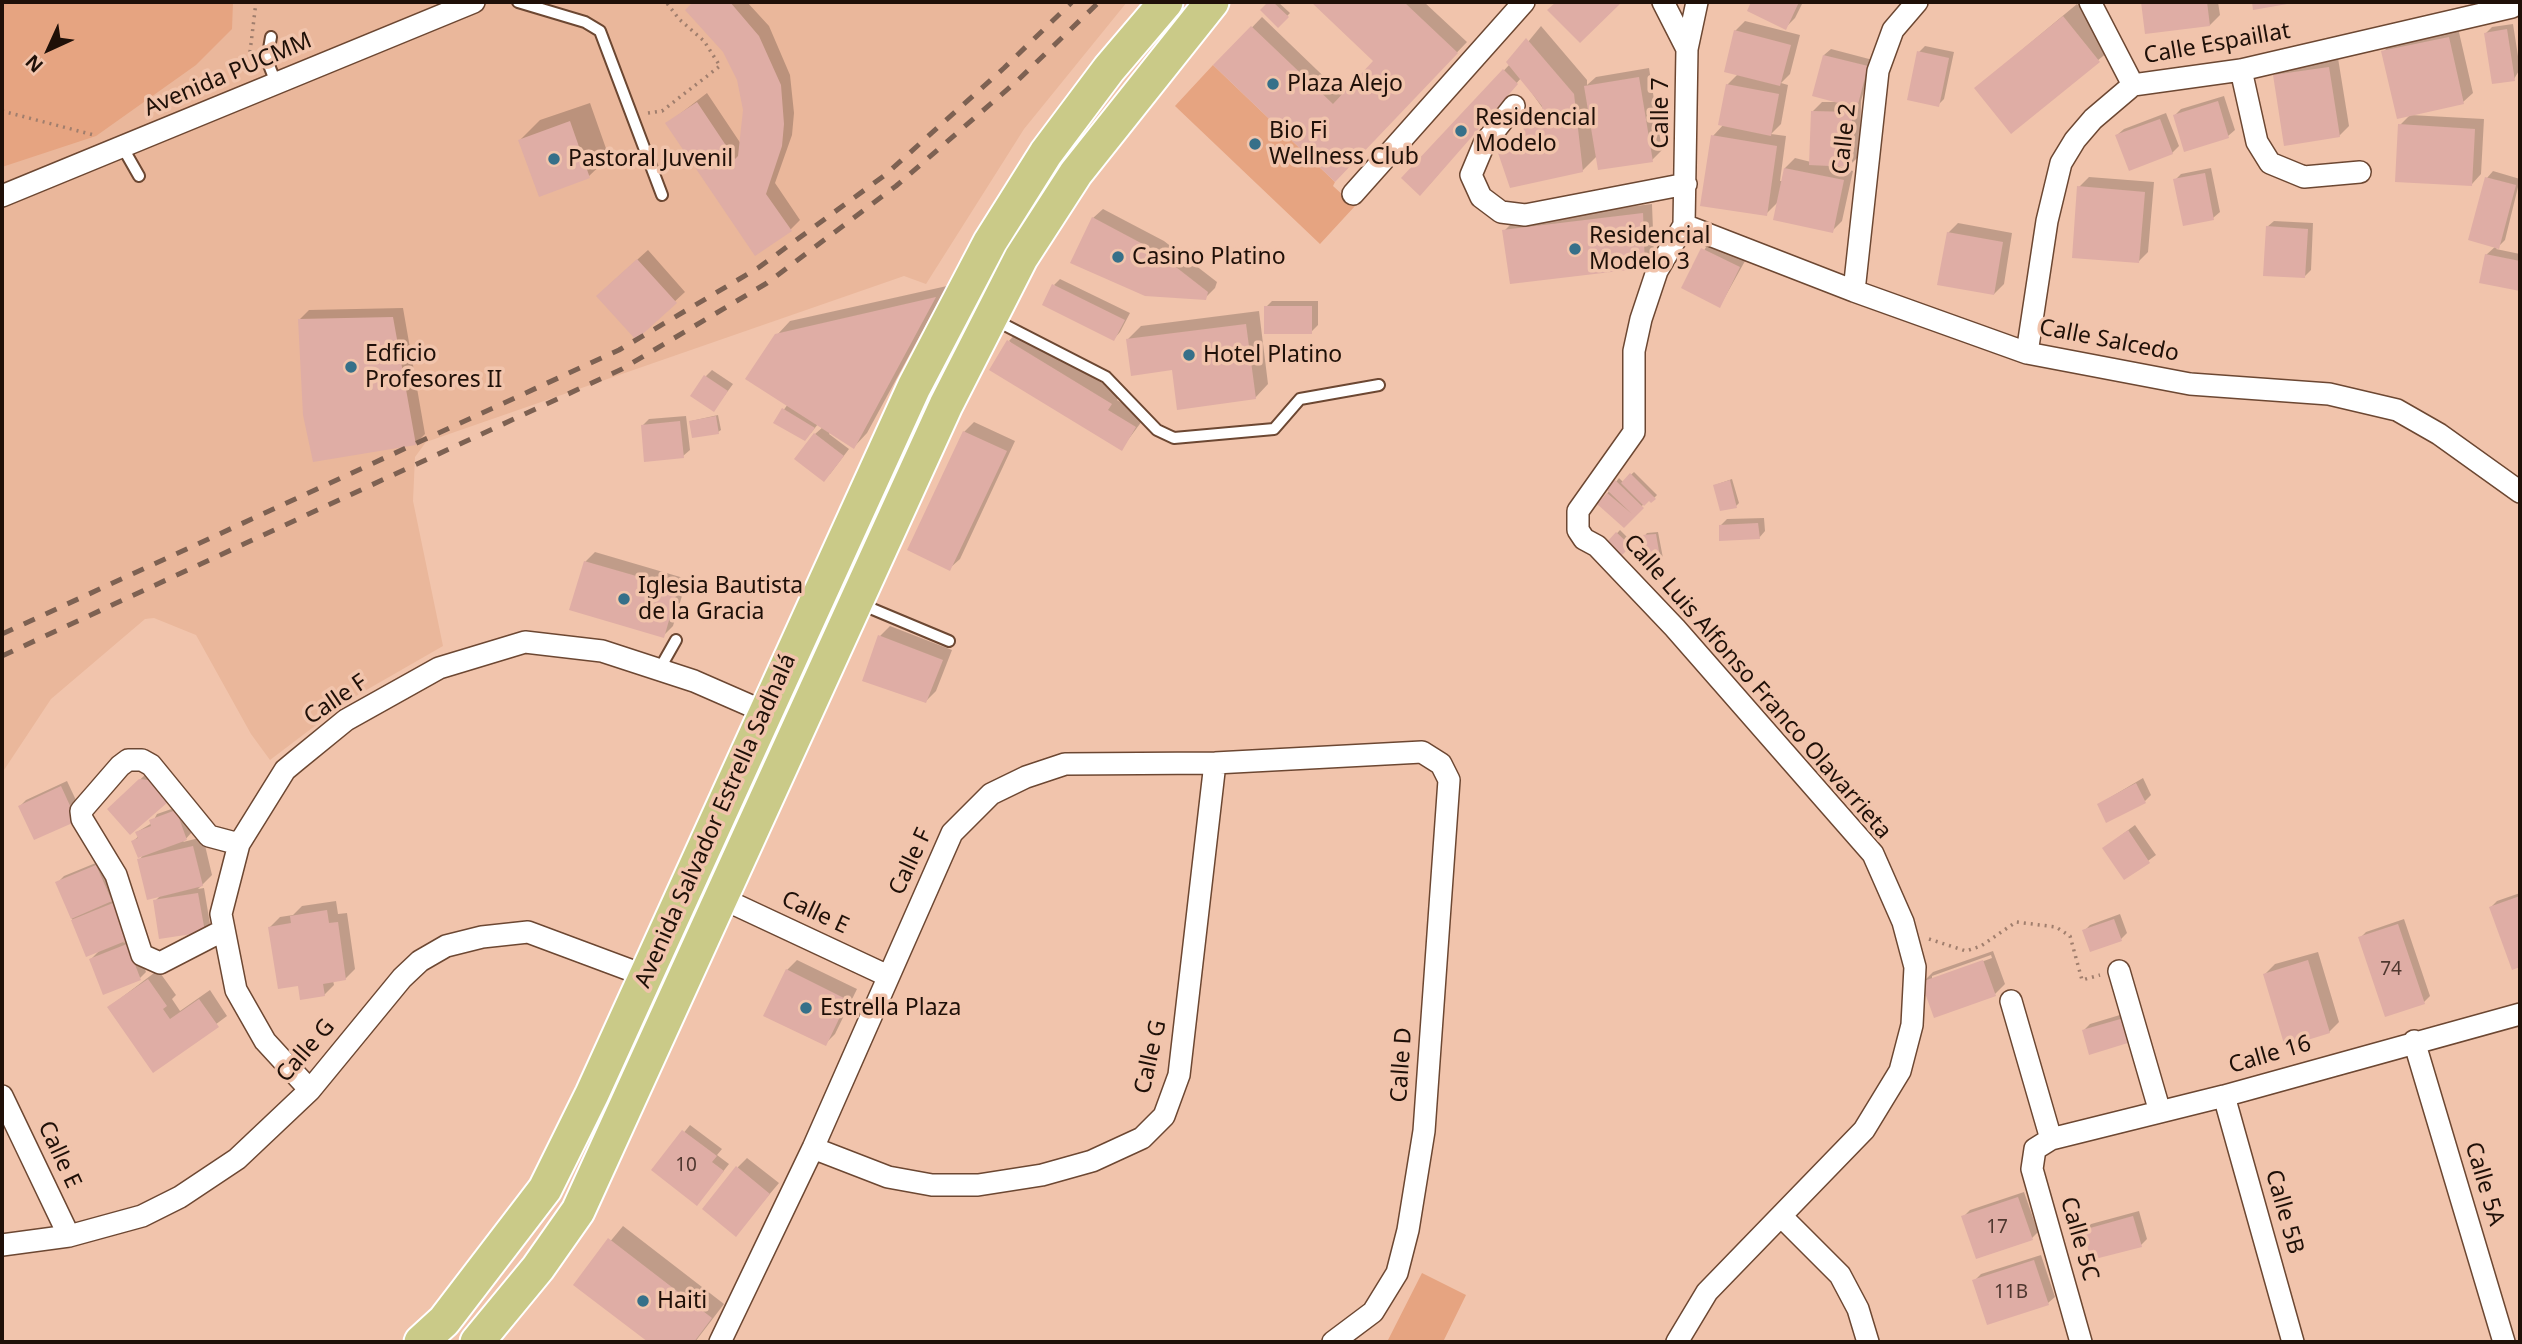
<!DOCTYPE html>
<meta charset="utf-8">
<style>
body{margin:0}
#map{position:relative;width:2522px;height:1344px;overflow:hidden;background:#f1c4ac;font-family:"Noto Sans",sans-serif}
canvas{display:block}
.frame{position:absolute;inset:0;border:4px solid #1f1008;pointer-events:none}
.north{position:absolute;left:14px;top:14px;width:70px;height:70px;-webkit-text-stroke:5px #f1c4ac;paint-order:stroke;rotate:225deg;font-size:19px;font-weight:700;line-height:28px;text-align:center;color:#1f1008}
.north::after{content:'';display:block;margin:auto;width:24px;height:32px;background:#1f1008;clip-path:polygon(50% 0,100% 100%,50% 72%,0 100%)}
</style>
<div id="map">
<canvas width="2522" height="1344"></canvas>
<div class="frame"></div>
<div class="north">N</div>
</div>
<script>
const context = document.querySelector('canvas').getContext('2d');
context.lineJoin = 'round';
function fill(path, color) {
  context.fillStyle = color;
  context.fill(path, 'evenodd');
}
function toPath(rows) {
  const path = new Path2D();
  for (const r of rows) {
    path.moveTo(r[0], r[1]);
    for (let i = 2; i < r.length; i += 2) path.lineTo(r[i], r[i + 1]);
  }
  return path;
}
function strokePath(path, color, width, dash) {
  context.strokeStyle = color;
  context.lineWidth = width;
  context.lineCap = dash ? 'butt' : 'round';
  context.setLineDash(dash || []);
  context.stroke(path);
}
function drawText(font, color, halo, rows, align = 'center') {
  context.font = font + ' "Noto Sans",sans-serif';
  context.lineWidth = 7;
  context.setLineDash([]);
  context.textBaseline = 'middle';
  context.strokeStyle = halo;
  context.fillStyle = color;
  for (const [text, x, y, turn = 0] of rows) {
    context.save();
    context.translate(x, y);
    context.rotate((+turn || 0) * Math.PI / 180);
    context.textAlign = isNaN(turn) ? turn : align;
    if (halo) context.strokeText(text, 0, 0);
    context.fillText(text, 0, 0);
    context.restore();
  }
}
fill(toPath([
 [2,2,1127,2,1024,129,926,284,904,276,426,442,415,457,413,501,443,646,349,700,270,760,251,734,196,635,154,618,145,619,51,699,2,773]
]), '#eab79b');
fill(toPath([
 [2,2,233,2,232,29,196,65,96,136,2,167],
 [1213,65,1335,182,1333,186,1355,206,1320,244,1175,106],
 [1422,1273,1466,1295,1443,1342,1387,1342]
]), '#e6a481');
fill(toPath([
 [695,2,747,2,769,26,790,75,794,113,792,135,775,183,800,220,790,230,668,123,707,93,741,144,745,110,738,79,725,51,687,10],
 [1270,2,1278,2,1290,13,1278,25,1263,10],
 [1313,2,1424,2,1467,42,1335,179,1216,65,1262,17,1343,95,1375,61],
 [1753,2,1803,2,1795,18,1785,28,1749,10],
 [2142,2,2218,2,2220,15,2210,25,2146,32],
 [2077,4,2113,48,2011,131,1976,88],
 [1745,21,1800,35,1790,74,1781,83,1788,85,1781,124,1771,134,1786,136,1780,181,1783,181,1785,168,1795,158,1811,162,1812,112,1822,102,1837,102,1824,55,1831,49,1873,60,1861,101,1860,155,1850,165,1833,164,1853,171,1842,221,1832,231,1778,202,1766,214,1713,136,1724,124,1727,85,1738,74,1735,31],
 [2513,24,2520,69,2514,79,2486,33,2492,27],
 [1541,26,1587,80,1587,85,1596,77,1649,68,1662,150,1652,160,1597,156,1582,171,1499,151,1513,137,1526,133,1525,124,1539,111,1544,110,1521,78,1430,184,1403,178,1510,64],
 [2458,28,2473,93,2463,102,2383,52,2393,42],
 [1925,46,1954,52,1944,99,1938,105,1919,52],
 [2338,58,2349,126,2339,136,2274,76,2284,66],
 [2224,96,2235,130,2228,136,2175,115,2181,109],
 [590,103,609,157,589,176,520,140,540,120],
 [2166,113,2179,146,2172,153,2117,135,2124,129],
 [2410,115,2484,119,2481,174,2472,184,2400,125],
 [2211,168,2220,212,2213,218,2175,180,2181,174],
 [2493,171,2520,179,2505,240,2496,249,2520,254,2520,289,2486,255,2496,246,2487,178],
 [2089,177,2154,182,2148,252,2138,262,2079,187],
 [1652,204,1654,256,1644,266,1504,231,1514,221],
 [1103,209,1164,241,1217,282,1215,288,1205,298,1093,218],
 [2274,221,2313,223,2311,270,2304,277,2267,227],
 [1958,223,2012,233,2004,284,1994,294,1948,233],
 [1709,242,1745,261,1720,306,1683,287],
 [648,250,685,292,636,337,608,286],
 [1060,279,1130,313,1120,332,1114,339,1054,285],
 [947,286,867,433,854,447,830,432,829,434,849,449,830,474,815,434,823,427,818,424,811,433,775,422,788,404,777,335,790,321],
 [1272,301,1318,301,1318,325,1311,332,1266,307],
 [403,308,425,434,415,444,299,320,309,310],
 [1259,311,1268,384,1255,398,1173,368,1128,339,1141,326],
 [1018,331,1120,394,1117,400,1145,417,1122,448,1009,341],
 [712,370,733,384,714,410,706,376],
 [718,415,721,430,718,432,691,421],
 [686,416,690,450,683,456,642,426,649,419],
 [974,422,1015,441,960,559,950,568,964,432],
 [1634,472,1657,495,1651,501,1649,498,1624,526,1599,504,1619,478,1623,482],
 [1732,479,1739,503,1736,506,1715,485],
 [1764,518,1765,531,1759,538,1720,526,1727,519],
 [1620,530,1632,542,1621,553,1609,542],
 [1658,532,1663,558,1643,559,1641,540,1647,533],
 [595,552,687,579,673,626,663,636,585,562],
 [890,626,952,650,936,691,926,701,880,636],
 [147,773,173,794,109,809],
 [2143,778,2151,795,2145,801,2099,804],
 [67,781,82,813,20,806,26,800],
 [183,805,192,832,183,842,203,837,212,875,198,889,204,888,210,924,204,930,155,901,162,894,139,860,145,853,133,841,139,836,137,832,152,823,157,814],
 [2135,825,2156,855,2125,878,2104,848],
 [103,860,117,894,109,902,119,898,134,932,123,943,133,939,146,972,140,978,91,959,100,950,87,955,57,883,64,876],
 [2520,893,2520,965,2513,967,2491,907,2497,901],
 [336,901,338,914,347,913,355,969,345,979,333,980,334,985,324,995,299,985,270,927,280,917,293,915,302,906],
 [2120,914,2127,933,2121,939,2084,931,2090,925],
 [2404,919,2430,996,2424,1002,2360,938,2366,932],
 [1993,951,2005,984,1995,994,1923,982,1933,972],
 [1991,955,1992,958,1932,980,1932,976],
 [2318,952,2339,1022,2329,1032,2265,974,2275,964],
 [797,960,857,989,835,1034,825,1044,787,970],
 [158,970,176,995,172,999,180,1011,210,990,227,1016,153,1071,109,1007],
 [2130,1012,2130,1041,2084,1030,2090,1024],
 [690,1125,722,1149,717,1155,729,1164,703,1197,654,1170],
 [747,1158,779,1183,736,1234,738,1167],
 [2024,1192,2038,1232,2032,1238,1963,1217,1970,1210],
 [2139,1211,2147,1239,2141,1245,2085,1230,2091,1224],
 [623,1226,724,1304,695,1342,651,1342,575,1284],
 [2041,1255,2055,1297,2048,1303,1974,1281,1981,1274]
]), '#0003');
fill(toPath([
 [693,2,730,2,759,36,781,85,784,124,782,146,766,194,792,231,755,256,665,123,697,102,735,159,738,156,743,110,737,80,723,52,685,10],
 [1268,2,1273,2,1289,17,1278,28,1260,10],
 [1311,2,1404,2,1458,53,1335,182,1213,65,1251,26,1333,104,1373,61],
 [1556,2,1622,2,1580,43,1547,10],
 [1751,2,1799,2,1786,30,1747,11],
 [2141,2,2207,2,2210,26,2145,34],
 [2252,2,2293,2,2293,3,2253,10],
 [2063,16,2100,62,2011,134,1974,88],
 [2507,29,2515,81,2492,84,2484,33],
 [1734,30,1791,45,1780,86,1724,72],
 [2449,37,2464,104,2397,119,2381,51],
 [1526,38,1574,94,1583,172,1510,188,1497,150,1525,142,1523,124,1543,121,1542,106,1506,62],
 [1917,51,1949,58,1939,107,1907,100],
 [1823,55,1868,66,1857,108,1812,96],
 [2329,67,2340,137,2284,146,2273,75],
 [1503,69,1518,84,1420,196,1401,178],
 [1639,77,1653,162,1598,170,1584,86],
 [1726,84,1779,94,1771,136,1718,125],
 [2218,101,2229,138,2184,152,2173,115],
 [1811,111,1852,112,1851,167,1809,165],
 [2160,119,2173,154,2129,171,2115,135],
 [570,121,590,178,539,197,518,140],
 [2398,124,2475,129,2472,186,2395,182],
 [1711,135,1777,146,1767,216,1700,206],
 [1784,168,1844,180,1833,233,1773,220],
 [2205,173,2214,220,2183,226,2173,179],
 [2485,177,2516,185,2499,249,2468,240],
 [2077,186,2145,192,2139,263,2072,258],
 [1643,213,1645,268,1510,284,1502,230],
 [1092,217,1154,250,1208,292,1206,300,1145,296,1070,263],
 [2266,226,2308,229,2305,278,2263,276],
 [1947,232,2003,242,1994,295,1937,285],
 [1701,248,1740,267,1720,308,1681,288],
 [2485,254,2520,261,2520,291,2479,283],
 [637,259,677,303,636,340,596,296],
 [1052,284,1125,320,1114,341,1042,305],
 [936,297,854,449,745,379,775,334],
 [1264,306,1312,306,1312,334,1264,334],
 [393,317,416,445,313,462,303,415,298,319],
 [1246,324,1256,399,1177,410,1172,370,1131,376,1126,339],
 [1007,340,1112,404,1108,410,1136,427,1122,451,989,370],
 [704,375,728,391,714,412,690,396],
 [782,408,815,428,805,441,773,423],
 [716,416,719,434,692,438,689,421],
 [680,421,684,458,644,462,641,425],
 [963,431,1007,451,950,571,907,550],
 [814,433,844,456,824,482,794,459],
 [1630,473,1656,499,1651,503,1649,501,1644,506,1621,483],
 [1615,480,1644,508,1624,528,1597,504,1607,493,1632,514,1606,489],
 [1730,480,1737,508,1720,511,1713,485],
 [1758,523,1760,539,1719,541,1719,525],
 [1616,532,1631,546,1621,556,1607,542],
 [1656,534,1661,563,1641,561,1639,540,1643,540,1642,535],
 [584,561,678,588,664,638,569,610],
 [878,635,943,660,926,703,862,681],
 [139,779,149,780,168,802,130,835,107,809],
 [2136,783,2146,803,2106,823,2097,804],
 [61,786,77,821,34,840,18,806],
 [176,810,187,840,138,858,131,841,138,838,135,832,151,826,149,820],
 [2128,830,2150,863,2124,880,2102,848],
 [193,846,203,886,147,900,137,859],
 [96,865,112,901,71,919,55,882],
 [198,893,205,932,159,939,153,900],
 [2520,896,2520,967,2512,970,2489,907],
 [113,903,128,940,86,957,71,920],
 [327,910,329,923,338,922,346,980,323,984,325,996,300,1000,298,986,278,989,268,927,291,923,290,916],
 [2114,919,2122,941,2090,952,2082,930],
 [2398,924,2425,1004,2385,1017,2358,937],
 [127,944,141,980,103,995,89,959],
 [1983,960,1996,996,1934,1018,1921,982],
 [2308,960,2330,1033,2285,1047,2263,974],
 [786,969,848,1000,826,1046,763,1016],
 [148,979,167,1006,163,1009,170,1019,199,999,219,1027,153,1073,107,1007],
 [2124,1018,2131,1042,2089,1055,2082,1030],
 [682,1130,717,1156,712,1162,724,1171,697,1206,651,1170],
 [736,1166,770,1194,736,1237,702,1209],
 [2018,1197,2033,1240,1976,1259,1961,1216],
 [2133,1216,2142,1247,2091,1260,2083,1230],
 [608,1238,712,1318,694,1342,648,1342,573,1285],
 [2034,1260,2049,1305,1987,1325,1972,1280]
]), '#dfada5');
const lane = toPath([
 [518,2,585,22,600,31,662,195],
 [271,37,267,60,276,83],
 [123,148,139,176],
 [993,319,1106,377,1157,430,1174,438,1274,429,1300,399,1379,385],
 [858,603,949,641],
 [659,670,676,640]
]);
const street = toPath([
 [1663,2,1687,49],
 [2090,2,2133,85],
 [2241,70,2257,142,2270,163,2304,177,2360,172],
 [1514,106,1484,144,1471,175,1481,197,1501,212,1525,215,1686,184],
 [1353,194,1524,2],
 [2,196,474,2],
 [1684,225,1854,291,2027,353,2190,384,2329,394,2397,410,2439,434,2520,492],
 [1854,291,1878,71,1893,30,1917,2],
 [2027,353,2047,221,2061,163,2075,140,2093,119,2133,85,2241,70,2512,7,2518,2],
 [719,897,888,976],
 [222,931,160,963,142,955,116,875,82,819,81,811,120,766,128,760,142,760,151,765,209,836,239,844],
 [2119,971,2160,1112],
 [2011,1001,2051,1139],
 [2414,1041,2504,1342],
 [310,1090,265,1041,236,990,221,914,239,844,285,770,297,760,346,720,439,668,525,642,602,651,694,681,765,712],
 [2,1096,69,1236],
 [2224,1096,2293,1342],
 [813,1148,888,1177,932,1185,978,1185,1042,1175,1092,1161,1142,1138,1164,1116,1179,1075,1215,763],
 [1781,1216,1840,1275,1858,1309,1868,1342],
 [2,1245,69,1236,142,1216,180,1197,237,1159,310,1090,402,978,420,961,446,946,482,937,528,932,646,976],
 [720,1342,813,1148,952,833,991,794,1026,777,1065,764,1215,763,1422,752,1441,764,1449,780,1424,1131,1408,1230,1397,1273,1373,1312,1333,1342],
 [1677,1342,1707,1292,1864,1130,1900,1071,1912,1025,1915,967,1903,922,1873,854,1675,628,1597,546,1584,539,1578,530,1578,511,1634,432,1634,351,1641,319,1657,271,1684,225,1687,49,1697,2],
 [2081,1342,2032,1169,2035,1149,2051,1139,2224,1096,2520,1014]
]);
const primary = toPath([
 [421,1342,444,1321,545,1189,592,1094,914,387,990,242,1046,153,1109,69,1166,2],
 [477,1342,538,1268,578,1211,946,405,1021,258,1076,173,1212,2]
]);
strokePath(lane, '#6c4732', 14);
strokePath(street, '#6c4732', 24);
strokePath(primary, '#fff', 37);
strokePath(toPath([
 [250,52,256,2],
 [2,111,94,135],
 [648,113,662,111,720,66,704,41,679,19,666,2],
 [1929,939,1966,951,1981,946,2016,922,2056,927,2070,936,2082,980,2100,975]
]), '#a07e6d', 3.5, [2, 5]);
strokePath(lane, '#fff', 10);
strokePath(street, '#fff', 21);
strokePath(primary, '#caca88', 33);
strokePath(toPath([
 [2,634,619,350,758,268,885,175,1004,68,1072,2],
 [2,656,622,369,767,283,896,186,1017,81,1099,2]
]), '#7d6152', 5, [12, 12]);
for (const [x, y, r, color] of [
 [1273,84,7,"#367089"],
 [1461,131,7,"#367089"],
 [1255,144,7,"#367089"],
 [554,159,7,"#367089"],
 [1575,249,7,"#367089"],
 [1118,257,7,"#367089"],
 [1189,355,7,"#367089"],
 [351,367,7,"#367089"],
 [624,599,7,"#367089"],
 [806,1008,7,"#367089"],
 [643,1301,7,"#367089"]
]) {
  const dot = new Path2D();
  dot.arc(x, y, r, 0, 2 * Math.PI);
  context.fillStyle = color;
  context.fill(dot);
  strokePath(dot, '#f1c4ac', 2.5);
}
drawText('19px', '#4f372f', null, [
 ["74",2391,970],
 ["10",686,1166],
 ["17",1997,1228],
 ["11B",2011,1293]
]);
drawText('23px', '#1f1008', '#f1c4ac', [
 ["Calle Espaillat",2217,44,-10],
 ["Avenida PUCMM",228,75,-23],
 ["Calle 7",1661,113,-90],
 ["Calle 2",1845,139,-84],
 ["Calle Salcedo",2109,341,11],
 ["Calle Luis Alfonso Franco Olavarrieta",1757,687,49],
 ["Calle F",336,700,-34],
 ["Avenida Salvador Estrella Sadhalá",716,821,-66],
 ["Calle F",911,862,-65],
 ["Calle E",815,913,25],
 ["Calle G",306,1051,-49],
 ["Calle 16",2270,1055,-16],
 ["Calle G",1151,1057,-77],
 ["Calle D",1402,1065,-86],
 ["Calle E",59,1155,65],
 ["Calle 5A",2484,1184,73],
 ["Calle 5B",2284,1212,74],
 ["Calle 5C",2079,1239,74]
]);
drawText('23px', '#1f1008', '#f1c4ac', [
 ["Plaza Alejo",1287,84],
 ["Residencial",1475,118],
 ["Modelo",1475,144],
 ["Bio Fi",1269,131],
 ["Wellness Club",1269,157],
 ["Pastoral Juvenil",568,159],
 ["Residencial",1589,236],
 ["Modelo 3",1589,262],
 ["Casino Platino",1132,257],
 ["Edficio",365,354],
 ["Profesores II",365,380],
 ["Hotel Platino",1203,355],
 ["Iglesia Bautista",638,586],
 ["de la Gracia",638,612],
 ["Estrella Plaza",820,1008],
 ["Haiti",657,1301]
], 'left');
</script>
